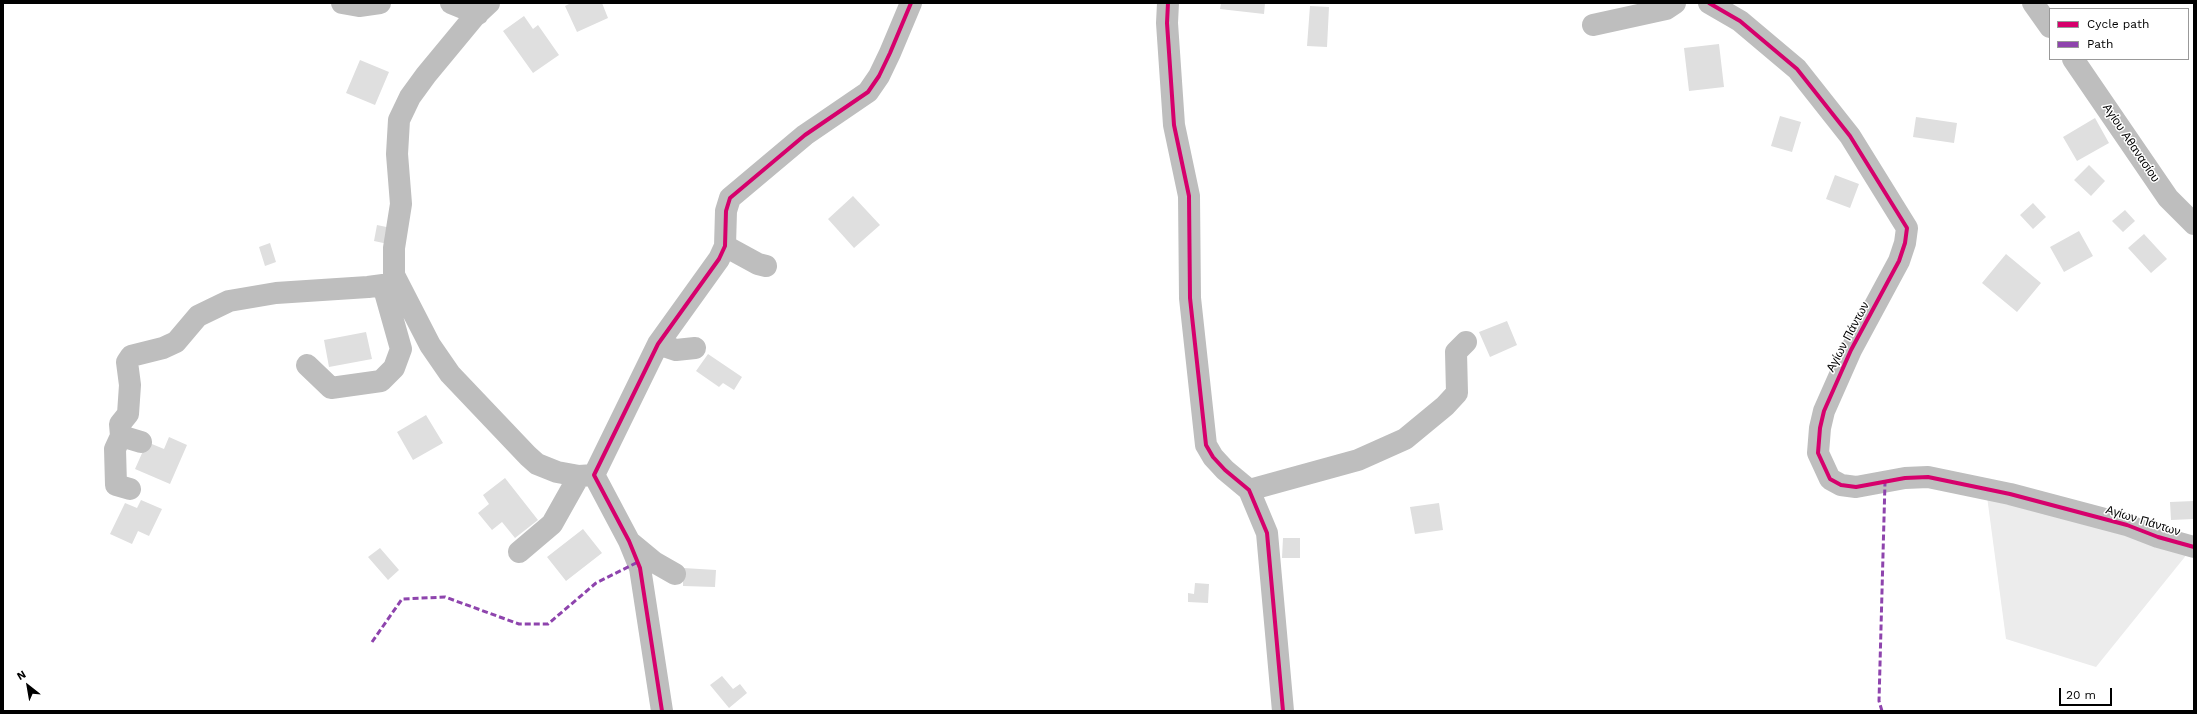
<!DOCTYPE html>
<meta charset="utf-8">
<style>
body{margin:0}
#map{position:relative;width:2197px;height:714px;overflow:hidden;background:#fff;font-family:"Work Sans",sans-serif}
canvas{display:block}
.frame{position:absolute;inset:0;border:4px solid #000;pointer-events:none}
.legend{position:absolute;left:2049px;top:8px;width:140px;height:52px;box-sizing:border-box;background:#fff;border:1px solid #999;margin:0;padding:5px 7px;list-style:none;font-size:12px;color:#000}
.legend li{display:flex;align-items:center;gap:8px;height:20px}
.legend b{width:20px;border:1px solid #999}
.north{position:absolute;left:8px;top:666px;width:40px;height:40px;-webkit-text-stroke:3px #fff;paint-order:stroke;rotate:329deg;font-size:11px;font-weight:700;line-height:16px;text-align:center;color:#000}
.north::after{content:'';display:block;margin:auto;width:14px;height:18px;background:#000;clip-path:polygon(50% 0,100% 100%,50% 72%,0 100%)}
.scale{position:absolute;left:2059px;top:688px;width:53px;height:18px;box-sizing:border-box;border:2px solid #000;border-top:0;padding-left:5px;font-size:12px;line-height:14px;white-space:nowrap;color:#000;-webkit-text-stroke:3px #fff;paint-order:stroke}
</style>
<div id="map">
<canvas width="2197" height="714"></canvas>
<div class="frame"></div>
<ul class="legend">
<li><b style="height:5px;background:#d6006c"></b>Cycle path</li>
<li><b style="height:5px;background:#8e44ad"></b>Path</li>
</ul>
<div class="north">N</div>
<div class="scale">20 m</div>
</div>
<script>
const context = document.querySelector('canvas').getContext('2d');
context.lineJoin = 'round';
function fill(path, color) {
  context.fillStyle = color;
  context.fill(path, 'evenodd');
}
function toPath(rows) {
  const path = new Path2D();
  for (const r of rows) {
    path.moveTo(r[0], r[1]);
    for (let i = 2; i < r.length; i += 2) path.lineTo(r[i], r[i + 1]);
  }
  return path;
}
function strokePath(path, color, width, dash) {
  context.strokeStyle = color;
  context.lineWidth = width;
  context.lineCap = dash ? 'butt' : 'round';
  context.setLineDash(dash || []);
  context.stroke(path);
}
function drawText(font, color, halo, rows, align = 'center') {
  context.font = font + ' "Work Sans",sans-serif';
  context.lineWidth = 3;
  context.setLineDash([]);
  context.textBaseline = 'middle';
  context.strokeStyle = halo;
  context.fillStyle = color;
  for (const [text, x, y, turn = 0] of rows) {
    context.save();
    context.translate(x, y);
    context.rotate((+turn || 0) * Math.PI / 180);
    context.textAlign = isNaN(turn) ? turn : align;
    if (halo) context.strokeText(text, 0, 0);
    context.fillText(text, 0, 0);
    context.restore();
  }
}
fill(toPath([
 [1986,489,2188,553,2096,667,2006,639]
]), '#ececec');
fill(toPath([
 [571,3,602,3,608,18,577,32,565,6],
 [1221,3,1265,3,1264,14,1220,9],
 [1310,6,1329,7,1327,47,1307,46],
 [524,16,533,29,538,25,559,55,533,73,503,31],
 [1719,44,1724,87,1689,91,1684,48],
 [360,60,389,72,375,105,346,93],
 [1780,116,1801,122,1792,152,1771,146],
 [1916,117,1957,123,1954,143,1913,137],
 [2095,118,2109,143,2077,161,2063,137],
 [2089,165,2105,181,2091,196,2074,180],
 [1835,175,1859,184,1850,208,1826,199],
 [853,196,880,225,854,248,828,219],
 [2033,203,2046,217,2033,229,2020,215],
 [2125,210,2135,221,2123,232,2112,221],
 [377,225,391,228,388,244,374,241],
 [2079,231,2093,256,2064,272,2050,247],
 [2144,234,2167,259,2151,273,2128,248],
 [270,243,276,262,265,266,259,247],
 [2006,254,2041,283,2017,312,1982,283],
 [1507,321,1517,345,1490,357,1479,332],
 [366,332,372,359,329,367,324,340],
 [708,354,742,377,734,390,723,383,719,387,696,371],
 [426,415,443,443,413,460,397,432],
 [169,437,187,445,170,484,135,469,147,442,164,449],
 [505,478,538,520,515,538,502,522,492,530,478,513,489,504,483,495],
 [141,500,162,509,149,536,138,531,132,544,110,534,125,503,137,508],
 [2194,501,2194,519,2171,520,2170,502],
 [1439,503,1443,530,1415,534,1410,507],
 [583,529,602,553,566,581,547,557],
 [1283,538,1300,538,1300,558,1282,558],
 [380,548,399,570,388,580,368,557],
 [683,568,716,570,715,587,683,586],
 [1195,583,1209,584,1208,603,1188,602,1188,593,1194,594],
 [722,676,733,689,740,684,747,693,729,708,710,685]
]), '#dfdfdf');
strokePath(toPath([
 [342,3,359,6,380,3],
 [451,3,478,14],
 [489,3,474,17,426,75,410,97,399,120,397,154,401,204,394,248,394,275,430,345,450,374,528,456,537,464,557,472,579,476,594,475],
 [1168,3,1167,23,1174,125,1189,196,1190,298,1206,445,1213,457,1225,470,1249,490,1267,533,1283,711],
 [1709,3,1740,21,1797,69,1850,136,1907,228,1905,243,1899,261,1851,350,1824,411,1820,428,1818,453,1830,479,1841,485,1856,487,1905,478,1928,477,2010,494,2127,525,2158,537,2194,547],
 [2033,3,2050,27],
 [1593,25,1666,9,1675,3],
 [2073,59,2168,198,2194,224],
 [725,246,758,264,766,266],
 [658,344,676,350,695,348],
 [307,365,331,388,381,381,394,368,401,349,383,285],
 [121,436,141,442],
 [130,489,116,485,115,449,121,436,120,424,128,414,130,385,127,362,131,356,163,348,176,342,198,316,229,301,276,293,368,287,398,283],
 [1249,490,1358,460,1405,439,1445,406,1457,393,1456,352,1466,342],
 [631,543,654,562,675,574],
 [519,552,552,524,579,476],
 [662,711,640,568,629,541,594,475,658,344,719,259,725,246,726,211,730,198,805,135,868,92,879,76,890,53,911,3]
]), '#bebebe', 22);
strokePath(toPath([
 [372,642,402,599,445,597,519,624,548,624,596,583,638,562],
 [1882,711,1879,701,1885,482]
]), '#8e44ad', 3, [6, 3]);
strokePath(toPath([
 [1168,3,1167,23,1174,125,1189,196,1190,298,1206,445,1213,457,1225,470,1249,490,1267,533,1283,711],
 [1709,3,1740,21,1797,69,1850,136,1907,228,1905,243,1899,261,1851,350,1824,411,1820,428,1818,453,1830,479,1841,485,1856,487,1905,478,1928,477,2010,494,2127,525,2158,537,2194,547],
 [662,711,640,568,629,541,594,475,658,344,719,259,725,246,726,211,730,198,805,135,868,92,879,76,890,53,911,3]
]), '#d6006c', 4);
drawText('12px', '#000', '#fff', [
 ["Αγίου Αθανασίου",2131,143,56],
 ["Αγίων Πάντων",1848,337,-62],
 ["Αγίων Πάντων",2143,521,17]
]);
</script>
